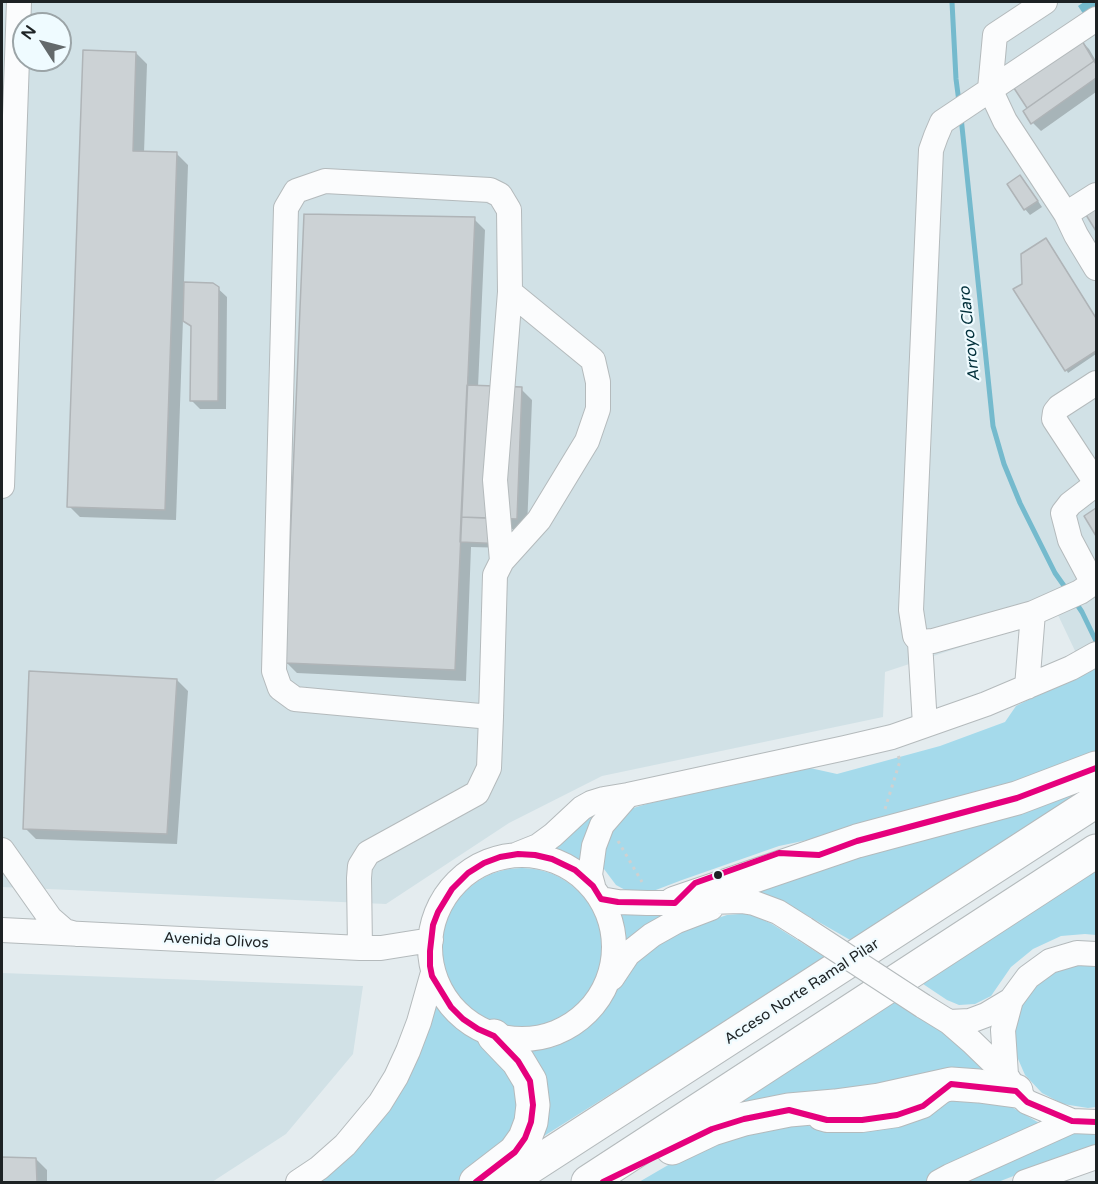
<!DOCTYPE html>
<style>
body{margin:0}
#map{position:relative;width:1098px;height:1184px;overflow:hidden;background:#e4ecef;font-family:"Varela Round",sans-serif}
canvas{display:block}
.frame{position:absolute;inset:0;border:3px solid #1d2224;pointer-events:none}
.north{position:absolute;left:12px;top:12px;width:60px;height:60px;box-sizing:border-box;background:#effbff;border:2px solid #9ba4a7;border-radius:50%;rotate:306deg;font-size:16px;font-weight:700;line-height:24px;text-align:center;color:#1d2224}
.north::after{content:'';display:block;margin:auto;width:21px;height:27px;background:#63696b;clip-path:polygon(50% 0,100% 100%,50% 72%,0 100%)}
</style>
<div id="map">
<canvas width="1098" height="1184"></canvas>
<div class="frame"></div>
<div class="north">N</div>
</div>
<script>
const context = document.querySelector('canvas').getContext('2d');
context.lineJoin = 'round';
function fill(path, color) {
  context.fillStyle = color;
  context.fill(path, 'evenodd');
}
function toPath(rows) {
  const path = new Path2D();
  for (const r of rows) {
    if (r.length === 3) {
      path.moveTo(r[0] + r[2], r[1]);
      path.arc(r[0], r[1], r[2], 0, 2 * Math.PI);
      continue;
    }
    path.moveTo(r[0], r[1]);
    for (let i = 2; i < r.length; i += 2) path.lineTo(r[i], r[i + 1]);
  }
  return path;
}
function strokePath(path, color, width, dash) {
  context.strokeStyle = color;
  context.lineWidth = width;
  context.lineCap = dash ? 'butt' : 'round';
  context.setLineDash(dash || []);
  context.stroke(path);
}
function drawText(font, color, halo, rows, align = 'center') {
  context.font = font + ' "Varela Round",sans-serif';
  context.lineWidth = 4.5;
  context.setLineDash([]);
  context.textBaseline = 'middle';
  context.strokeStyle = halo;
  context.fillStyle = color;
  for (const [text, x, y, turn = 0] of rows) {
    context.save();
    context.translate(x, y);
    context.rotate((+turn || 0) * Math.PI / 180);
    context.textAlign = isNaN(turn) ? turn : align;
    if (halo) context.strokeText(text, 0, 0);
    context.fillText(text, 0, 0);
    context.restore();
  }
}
fill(toPath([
 [2,2,1096,2,1096,643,1077,655,1058,615,885,672,883,717,602,776,509,823,386,904,2,887],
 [24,24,60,24,60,60,24,60],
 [2,973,363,986,353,1054,286,1134,212,1182,2,1182]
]), '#d1e1e6');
fill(toPath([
 [1096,666,1096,756,1053,775,855,830,779,846,682,880,648,893,629,892,616,885,604,869,601,852,603,837,630,809,650,803,810,768,837,774,940,746,1005,722,1016,706],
 [1081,785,1075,796,852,941,782,901,732,888],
 [601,807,581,863,555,852,553,849,573,829],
 [522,948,80],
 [1096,869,1096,935,1085,934,1061,936,1033,949,1011,967,991,996,975,1004,959,1005,947,1000,920,982],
 [680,910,625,944,618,912],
 [739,914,751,914,772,924,826,958,533,1143,526,1051,554,1047,573,1037,598,1017,612,999,624,974,634,958,682,930,727,915],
 [1096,959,1096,1107,1088,1108,1063,1104,1042,1093,1025,1075,1015,1052,1012,1030,1017,1008,1044,972],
 [893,999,945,1031,996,1080,709,1120],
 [431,1000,441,1011,461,1030,507,1057,527,1110,500,1155,457,1182,314,1182,317,1181],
 [952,1097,1008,1105,1048,1128,976,1155,926,1182,639,1182,682,1157,729,1133,782,1122,815,1127],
 [1096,1127,1096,1144,998,1182,953,1182,1066,1133]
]), '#a5daeb');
fill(toPath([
 [1084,2,1096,2,1096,6,1084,15,1078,6]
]), '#75bacd');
fill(toPath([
 [1081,41,1089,49,1096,61,1096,92,1041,131,1033,123,1029,108,1014,85],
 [136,53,147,64,144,153,177,154,188,165,184,283,213,284,227,297,226,409,200,409,192,401,192,328,183,319,176,520,80,517,69,506],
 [1020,177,1025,182,1042,207,1030,215,1025,209,1009,185],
 [474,219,485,230,478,387,521,389,532,400,527,529,511,529,510,548,471,547,466,681,297,673,286,662],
 [1048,242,1096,319,1096,354,1068,373,1024,284],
 [177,680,188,691,177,844,36,839,25,828],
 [2,1158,36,1159,47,1170,47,1182,2,1182]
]), '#0003');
strokePath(toPath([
 [952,2,956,79,959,102],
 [961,117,993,426,1004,464,1020,503,1055,573,1067,590],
 [1074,600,1082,612,1096,641]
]), '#75bacd', 5);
const building = toPath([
 [1081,39,1094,61,1027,108,1012,85,1081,39],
 [83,50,136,52,133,151,177,152,165,510,67,507,83,50],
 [1094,61,1096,64,1096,78,1031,124,1023,111,1094,61],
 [1020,175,1038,201,1024,210,1007,184,1020,175],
 [1096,202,1096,231,1083,210,1096,202],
 [304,214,475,217,455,670,285,663,304,214],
 [1046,238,1096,318,1096,351,1065,371,1013,289,1022,284,1021,254,1046,238],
 [184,282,213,283,219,287,218,401,190,401,191,326,183,321,184,282],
 [467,385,522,387,517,519,461,517,467,385],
 [1096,508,1096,536,1084,516,1096,508],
 [461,517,506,519,505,544,460,542,461,517],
 [29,671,177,679,167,834,23,829,29,671],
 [2,1157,36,1158,37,1182,2,1182,2,1157]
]);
fill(building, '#ccd2d5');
strokePath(building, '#afb4b7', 1.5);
const minor = toPath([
 [1045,2,995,35,990,89,1005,121,1066,214,1076,235,1096,268],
 [1096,19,942,122,936,136,931,150,911,610,915,636,920,642,933,641,1033,613,1080,592,1096,581],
 [1066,214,1096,195],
 [1096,383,1059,407,1055,412,1054,419,1096,483],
 [2,486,19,2],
 [502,561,495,480,510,292],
 [1093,583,1070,540,1063,513,1070,504,1096,484],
 [920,642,925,725],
 [1027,687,1033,613],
 [2,850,50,918,65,931,76,934],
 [518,854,538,846,553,835,582,808,591,803,604,799,628,795,845,748,892,737,986,704,1071,668,1096,654],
 [522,947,92],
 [593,886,590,875,594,846,602,825,628,795],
 [601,899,618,902,647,903,675,903,741,901,754,903,778,912,805,929],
 [2,930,360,948,381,948,431,940],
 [360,948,359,878,360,866,368,853,477,793,489,768,491,717,495,575,502,561,539,520,587,441,598,409,598,382,593,360,510,292,509,210,500,195,490,190,325,181,296,191,286,208,274,671,280,688,295,699,491,717],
 [1096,954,1077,953,1050,961,1028,977,1011,1000,1003,1030,1006,1075,1016,1091,1027,1102,1072,1121,1096,1122],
 [612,978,628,954,652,935,677,921,711,908],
 [923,1006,949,1022,972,1042,1006,1075],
 [949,1022,970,1021,986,1015,1011,1000],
 [820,1118,827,1120,862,1120,897,1115,923,1106,941,1092],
 [298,1182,319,1168,345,1145,380,1103,396,1077,408,1051,419,1022,432,976],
 [939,1182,950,1176,1072,1121],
 [1025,1182,1096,1157]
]);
const highway = toPath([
 [675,903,857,841,1017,798,1096,768],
 [672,1148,712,1129,744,1119,789,1110,835,1106,879,1100,951,1084,979,1086,1016,1091],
 [476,1182,515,1152,525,1138,531,1122,533,1105,530,1081,518,1061,494,1036],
 [507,1182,1096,801],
 [588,1182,1096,851]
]);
strokePath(minor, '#b4babc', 26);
strokePath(highway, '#b4babc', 35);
strokePath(toPath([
 [885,809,900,761,898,755],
 [618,841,642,882]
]), '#cfd1d1', 3, [3, 4.5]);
strokePath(minor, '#fbfcfd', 24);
strokePath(highway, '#fbfcfd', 33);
const minorBridge = toPath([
 [805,929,923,1006]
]);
strokePath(minorBridge, '#b4babc', 26, []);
strokePath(minorBridge, '#fbfcfd', 24);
strokePath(toPath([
 [476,1182,515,1152,525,1138,531,1122,533,1105,530,1081,518,1061,494,1036,478,1029,463,1019,451,1007,432,976,430,966,430,951,433,925,438,912,452,889,468,873,484,863,500,857,518,854,535,855,552,859,575,870,593,886,601,899,618,902,675,903,695,883,779,853,819,855,857,841,1017,798,1096,768],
 [603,1182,712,1129,744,1119,789,1110,827,1120,862,1120,897,1115,923,1106,951,1084,1016,1091,1027,1102,1072,1121,1096,1122]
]), '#e5007d', 6);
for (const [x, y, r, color] of [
 [718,875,5,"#1d2224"]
]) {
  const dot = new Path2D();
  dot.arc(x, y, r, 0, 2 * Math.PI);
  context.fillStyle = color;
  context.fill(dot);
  strokePath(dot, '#effbff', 2);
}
drawText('15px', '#1d2224', '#effbff', [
 ["Avenida Olivos",216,941,3],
 ["Acceso Norte Ramal Pilar",802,992,-33]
]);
drawText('italic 16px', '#02303b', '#effbff', [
 ["Arroyo Claro",970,334,-96]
]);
</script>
